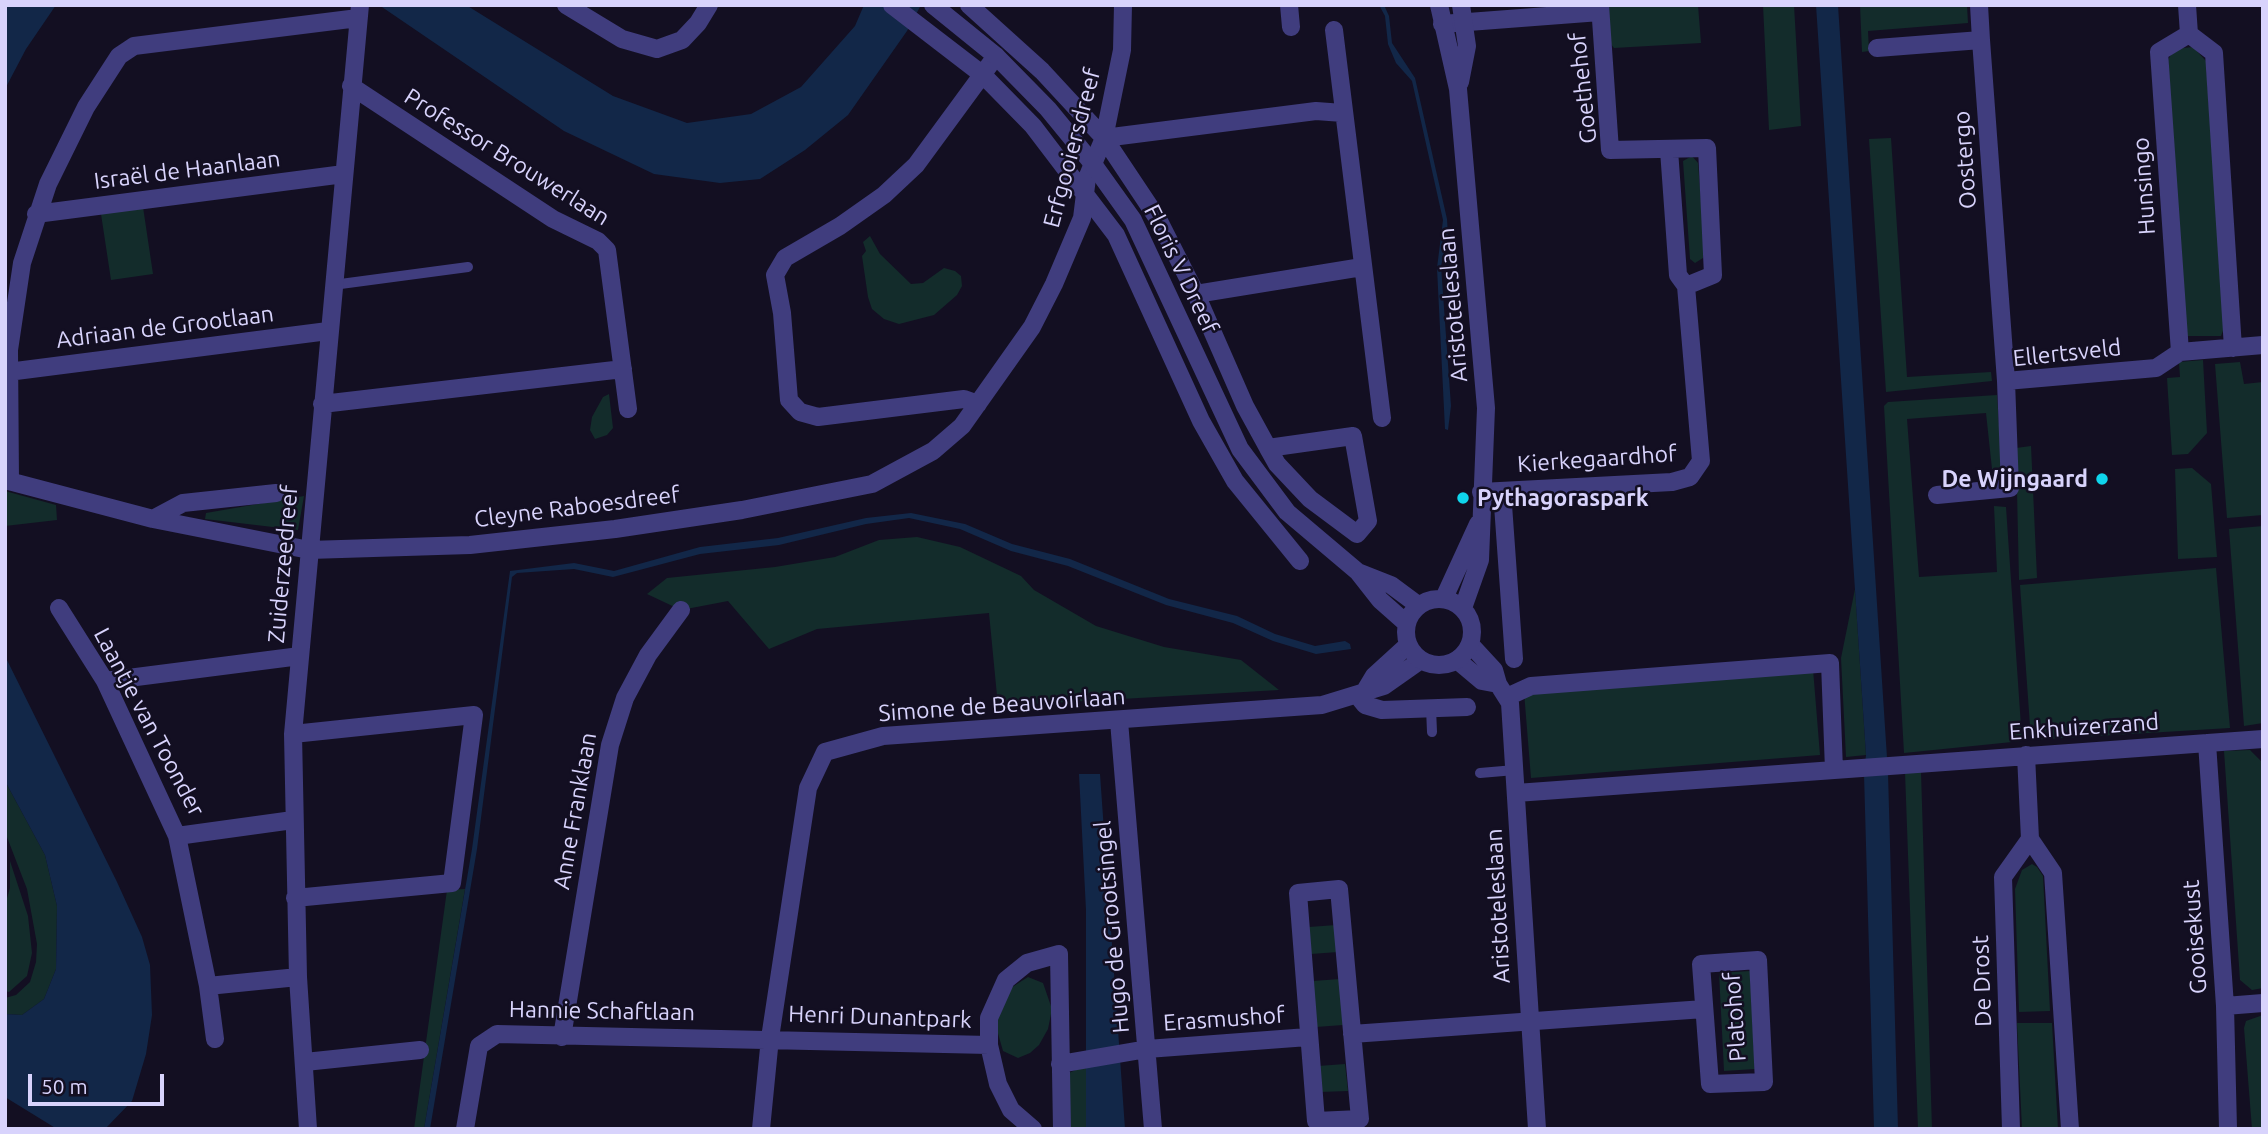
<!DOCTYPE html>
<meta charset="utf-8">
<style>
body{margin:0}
#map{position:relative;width:2268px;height:1134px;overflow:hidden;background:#130f22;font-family:Ubuntu,sans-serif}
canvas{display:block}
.frame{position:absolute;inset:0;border:7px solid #d8d3fc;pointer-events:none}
.scale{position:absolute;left:28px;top:1074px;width:136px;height:32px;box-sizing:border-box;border:4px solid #d8d3fc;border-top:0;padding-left:9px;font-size:21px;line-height:24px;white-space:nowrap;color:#d8d3fc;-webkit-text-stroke:5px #130f22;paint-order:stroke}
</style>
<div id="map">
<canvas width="2268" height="1134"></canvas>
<div class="frame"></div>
<div class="scale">50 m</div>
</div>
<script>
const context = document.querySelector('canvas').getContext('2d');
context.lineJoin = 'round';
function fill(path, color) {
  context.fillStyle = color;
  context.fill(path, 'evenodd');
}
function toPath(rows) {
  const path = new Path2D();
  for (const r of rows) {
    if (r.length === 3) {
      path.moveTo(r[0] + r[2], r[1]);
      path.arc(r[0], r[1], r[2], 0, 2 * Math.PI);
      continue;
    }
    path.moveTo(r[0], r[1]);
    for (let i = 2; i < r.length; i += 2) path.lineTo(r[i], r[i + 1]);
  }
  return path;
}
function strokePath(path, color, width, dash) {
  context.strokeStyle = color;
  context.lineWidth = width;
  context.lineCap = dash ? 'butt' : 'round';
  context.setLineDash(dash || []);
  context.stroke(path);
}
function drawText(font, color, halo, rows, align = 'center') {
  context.font = font + ' Ubuntu,sans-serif';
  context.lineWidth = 5;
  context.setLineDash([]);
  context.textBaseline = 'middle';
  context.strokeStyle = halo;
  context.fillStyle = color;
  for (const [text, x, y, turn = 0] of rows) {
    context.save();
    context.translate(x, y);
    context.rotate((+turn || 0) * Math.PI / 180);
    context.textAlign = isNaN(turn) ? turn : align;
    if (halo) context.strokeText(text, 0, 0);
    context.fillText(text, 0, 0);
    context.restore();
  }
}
fill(toPath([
 [1607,5,1698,5,1701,43,1614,48,1610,43],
 [1763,5,1794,5,1801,126,1769,130],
 [1860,5,1967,5,1968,23,1868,31,1869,51,1862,52],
 [2193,47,2206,61,2224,328,2221,336,2185,336,2168,60,2174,49],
 [1891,138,1907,377,1991,372,1992,381,1886,392,1869,139],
 [1692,156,1698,163,1705,250,1703,258,1695,263,1690,259,1683,161],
 [143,207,153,274,111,280,101,214],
 [870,236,880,254,911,284,923,283,944,268,955,271,961,276,962,286,957,295,934,315,899,324,884,319,872,309,868,297,862,256,866,251,863,242],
 [2203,360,2207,433,2188,454,2172,455,2167,378,2180,377,2179,362],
 [2240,362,2244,384,2263,382,2263,515,2227,518,2215,364],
 [609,394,613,428,607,435,595,439,590,430,592,417,603,397],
 [1997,395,2002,469,1992,469,1986,413,1907,419,1919,577,1997,572,1994,506,2006,507,2022,741,1904,753,1884,406,1888,402],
 [2031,446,2037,578,2019,580,2016,448],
 [2192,468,2211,484,2217,557,2178,559,2175,469],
 [5,491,56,505,57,520,5,526],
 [304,496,298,530,205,519,206,513],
 [2263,526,2263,723,2244,726,2229,529],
 [917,537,960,547,1021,576,1034,590,1096,626,1164,647,1241,660,1279,690,998,706,989,613,817,629,769,649,728,601,681,610,647,594,667,578,775,567,835,557,879,540],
 [2216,568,2230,728,2031,740,2020,585],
 [1855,589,1866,755,1846,757,1841,658],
 [1813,669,1820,755,1531,778,1524,692],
 [2250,750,2262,762,2263,778,2263,988,2252,990,2240,980,2224,751],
 [1905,772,1921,772,1932,1129,1918,1129],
 [5,781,45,855,57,906,56,969,44,999,22,1015,5,1014,5,998,16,995,30,982,36,962,37,944,27,889,5,832],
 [10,861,28,916,32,953,27,976,9,992,5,991,5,905,10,888],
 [2032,864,2037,867,2043,876,2050,1011,2019,1012,2015,889,2022,870],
 [465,889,424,1129,414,1129,447,890],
 [1336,925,1338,952,1311,954,1309,927],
 [1750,971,1755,1069,1724,1071,1719,973],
 [1028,977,1043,983,1052,1009,1048,1029,1039,1045,1030,1053,1018,1058,1003,1051,995,1023,1006,991],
 [1340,979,1343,1025,1316,1027,1313,981],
 [2263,1015,2263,1129,2252,1129,2244,1028,2246,1021],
 [2017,1023,2052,1023,2058,1129,2022,1129],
 [1345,1064,1348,1091,1320,1092,1318,1066],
 [1086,1065,1086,1129,1069,1129,1069,1073]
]), '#132c2b');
fill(toPath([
 [5,5,56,5,26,49,5,89],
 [379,5,466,5,613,96,687,123,751,114,801,87,855,26,864,5,921,5,907,31,848,115,805,150,760,179,720,183,654,174,564,131],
 [1379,5,1384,5,1389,16,1392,43,1415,78,1447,219,1448,236,1441,266,1451,406,1448,430,1445,429,1437,268,1443,220,1412,81,1396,63,1388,44,1385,16],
 [1816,5,1838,5,1888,773,1898,1129,1874,1129,1864,774,1866,755],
 [911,513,965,524,1012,544,1070,559,1169,599,1237,616,1275,634,1315,646,1345,641,1350,644,1351,649,1316,654,1273,641,1233,623,1166,605,1068,566,1011,551,960,529,909,518,866,524,779,545,700,554,613,577,574,569,517,573,512,577,477,849,430,1129,424,1129,472,849,510,571,574,563,614,571,700,547,778,538,866,518],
 [5,656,117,882,142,937,150,965,152,1015,146,1054,132,1101,105,1129,57,1129,5,1097,5,1014,22,1015,44,999,56,969,57,906,45,855,5,781],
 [1079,774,1100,774,1125,1129,1086,1129,1086,910]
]), '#122748');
strokePath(toPath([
 [333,285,468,267],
 [1431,708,1432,732],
 [1480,773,1515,770]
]), '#403d7e', 10);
strokePath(toPath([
 [566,5,622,39,657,49,682,40,698,23,709,5],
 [892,5,983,75,1033,126,1116,235,1201,421,1235,481,1300,561],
 [969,5,1042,71,1104,138,1158,219,1196,294,1245,406,1268,448],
 [1289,5,1291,27],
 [1600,5,1610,150,1707,148,1713,275,1686,286],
 [1979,5,1981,40],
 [2187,5,2189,34,2214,53,2233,348],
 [1442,24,1600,12],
 [1334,30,1382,418],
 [1877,48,1981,40,2006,381,2010,488,1937,495],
 [351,86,553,219,598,241,607,250,628,409],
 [1104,138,1316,111,1343,113],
 [36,214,344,174],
 [1196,294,1362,267],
 [2180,352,2159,52,2189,34],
 [8,372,328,331],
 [2006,381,2156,368,2180,352,2263,345],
 [322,404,623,369],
 [978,404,964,399,818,417,800,412,789,400,782,313,775,275,785,258,840,226,884,195,916,165,996,56],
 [1353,436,1368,521,1357,534,1310,499,1277,464,1268,448,1353,436],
 [5,480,153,519,309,550,470,545,615,529,742,510,872,484,933,451,962,426,1032,327,1054,284,1082,218,1087,178,1104,138,1122,50,1123,5],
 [10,481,9,350,22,263,48,184,86,107,119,56,134,46,358,18],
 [1502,491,1514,659],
 [1481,492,1672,482,1690,477,1701,461,1686,286,1678,275,1669,150],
 [153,519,183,503,276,493],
 [59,608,105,681,177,836,293,820],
 [1470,644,1494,670,1498,684,1510,703,1537,1129],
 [1457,660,1482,681,1498,684],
 [105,681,300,656],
 [1365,691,1374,676,1408,645],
 [1357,695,1365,705,1382,710,1467,707],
 [1507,697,1531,686,1830,663,1834,770],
 [1119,721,1153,1129],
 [293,734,474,715,452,883,295,898],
 [2207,743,2225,1006,2228,1129],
 [2026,755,2030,839,2053,873,2070,1129],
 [1516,793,2263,739],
 [177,836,208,986,215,1039],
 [1339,889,1360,1119,1316,1121,1298,893,1339,889],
 [1758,960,1764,1082,1710,1084,1701,964,1758,960],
 [208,986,298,977],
 [2225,1006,2263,1003],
 [1352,1034,1704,1009],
 [562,1037,610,745,625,698,648,655,681,610],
 [305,1062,420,1050],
 [1060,1064,1147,1049,1308,1037],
 [308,1129,298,977,293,734,360,5],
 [465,1129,479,1046,497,1034,989,1045],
 [761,1129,770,1038,808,788,825,752,883,736,1322,705,1384,686,1421,660],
 [1033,1129,1011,1110,998,1084,989,1045,989,1018,1006,980,1027,963,1059,954,1062,1129],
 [2011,1129,2003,877,2030,839]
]), '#403d7e', 18);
strokePath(toPath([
 [933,5,996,56,1048,109,1093,164,1133,220,1240,449,1287,512,1358,572,1380,600,1406,623],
 [1439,5,1458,89,1486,408,1480,560,1463,608],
 [1460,82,1467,46,1461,5],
 [1358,572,1391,585,1418,605],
 [1444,598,1478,524],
 [1439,632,33]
]), '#403d7e', 18);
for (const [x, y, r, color] of [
 [2102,479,7,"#0fd5ec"],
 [1463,498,7,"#0fd5ec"]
]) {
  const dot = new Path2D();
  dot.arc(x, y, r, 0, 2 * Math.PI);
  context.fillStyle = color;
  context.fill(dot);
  strokePath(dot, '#130f22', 2.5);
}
drawText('23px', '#d8d3fc', '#130f22', [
 ["Goethehof",1583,88,-96],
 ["Erfgooiersdreef",1072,148,-75],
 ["Professor Brouwerlaan",507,157,32],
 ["Oostergo",1965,160,-94],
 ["Israël de Haanlaan",187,170,-7],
 ["Hunsingo",2144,186,-94],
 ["Floris V Dreef",1181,269,64],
 ["Aristoteleslaan",1453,305,-95],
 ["Adriaan de Grootlaan",165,327,-7],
 ["Ellertsveld",2067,353,-6],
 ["Kierkegaardhof",1597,459,-4],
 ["Cleyne Raboesdreef",577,507,-7],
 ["Zuiderzeedreef",283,564,-85],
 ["Simone de Beauvoirlaan",1002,705,-4],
 ["Laantje van Toonder",149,722,62],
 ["Enkhuizerzand",2084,727,-4],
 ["Anne Franklaan",575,811,-80],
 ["Aristoteleslaan",1498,906,-93],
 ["Hugo de Grootsingel",1112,927,-95],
 ["Gooisekust",2195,937,-94],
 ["De Drost",1982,981,-92],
 ["Hannie Schaftlaan",602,1011,1],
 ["Henri Dunantpark",880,1017,2],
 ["Platohof",1735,1017,-94],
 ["Erasmushof",1224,1019,-4]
]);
drawText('bold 23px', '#d8d3fc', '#130f22', [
 ["De Wijngaard",2088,479],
 ["Pythagoraspark",1477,498,"left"]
], 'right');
</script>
